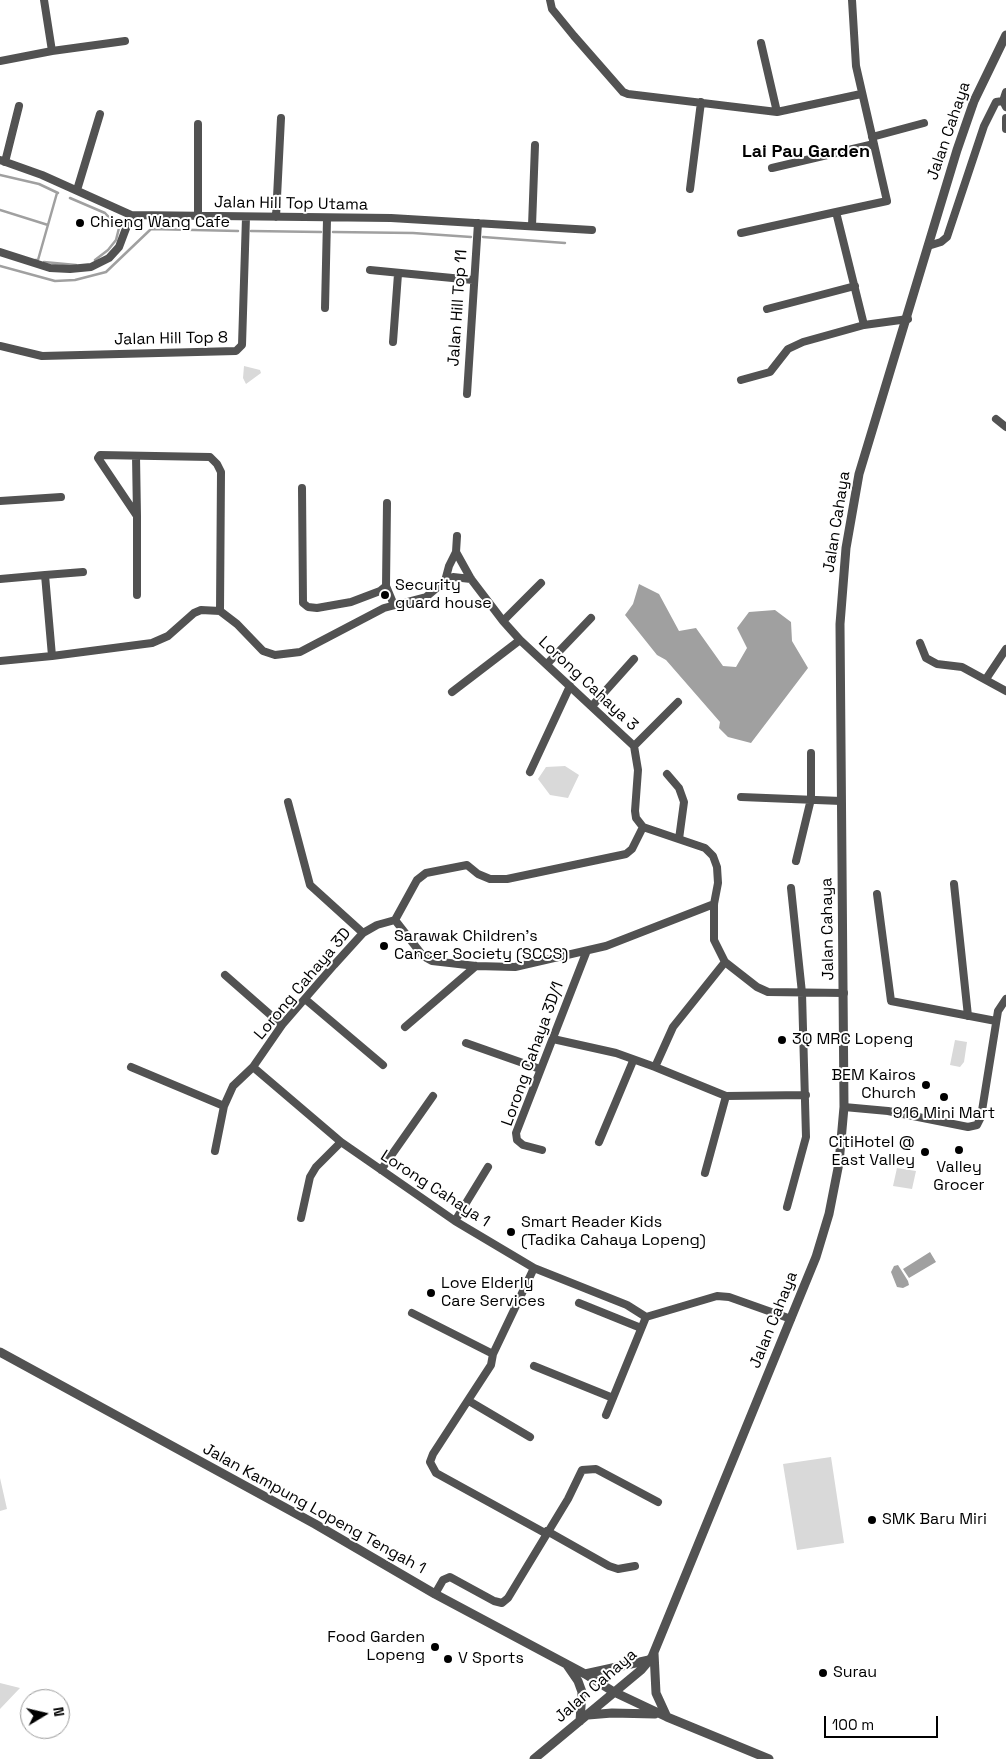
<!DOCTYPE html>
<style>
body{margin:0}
#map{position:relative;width:1006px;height:1759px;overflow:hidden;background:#fff;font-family:"Space Grotesk",sans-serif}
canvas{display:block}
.north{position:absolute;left:20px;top:1689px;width:50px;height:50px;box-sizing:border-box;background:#fff;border:1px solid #999;border-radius:50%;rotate:81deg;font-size:14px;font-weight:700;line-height:20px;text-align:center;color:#000}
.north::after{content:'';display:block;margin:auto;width:18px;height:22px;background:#000;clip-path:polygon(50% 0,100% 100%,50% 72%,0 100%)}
.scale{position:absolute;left:824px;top:1716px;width:114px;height:22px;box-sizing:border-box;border:2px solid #000;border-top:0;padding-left:6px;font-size:15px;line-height:18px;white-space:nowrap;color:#000;-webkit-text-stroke:4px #fff;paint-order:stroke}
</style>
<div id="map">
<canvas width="1006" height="1759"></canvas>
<div class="north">N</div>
<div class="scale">100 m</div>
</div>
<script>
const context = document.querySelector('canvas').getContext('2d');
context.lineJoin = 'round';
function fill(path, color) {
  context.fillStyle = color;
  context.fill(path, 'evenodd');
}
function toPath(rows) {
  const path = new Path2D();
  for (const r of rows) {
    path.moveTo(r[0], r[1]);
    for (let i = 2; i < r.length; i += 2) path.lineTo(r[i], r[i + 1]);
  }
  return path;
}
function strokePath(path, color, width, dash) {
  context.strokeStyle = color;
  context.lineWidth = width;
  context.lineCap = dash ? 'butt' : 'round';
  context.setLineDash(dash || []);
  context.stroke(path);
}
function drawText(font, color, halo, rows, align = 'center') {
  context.font = font + ' "Space Grotesk",sans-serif';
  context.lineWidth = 4;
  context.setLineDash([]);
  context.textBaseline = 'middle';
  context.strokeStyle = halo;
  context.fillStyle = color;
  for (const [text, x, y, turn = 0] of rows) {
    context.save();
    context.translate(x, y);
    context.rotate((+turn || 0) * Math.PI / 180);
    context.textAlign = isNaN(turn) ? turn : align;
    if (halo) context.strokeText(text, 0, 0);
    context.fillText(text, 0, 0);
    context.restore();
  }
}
fill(toPath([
 [244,366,260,370,261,373,246,384,243,378],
 [565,766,579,775,568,798,550,795,538,779,546,767],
 [955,1040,967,1042,964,1062,960,1067,950,1065],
 [897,1168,916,1171,912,1189,893,1186],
 [831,1457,844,1543,797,1550,783,1464],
 [0,1478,7,1509,0,1511],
 [0,1683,20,1688,0,1709]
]), '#d9d9d9');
fill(toPath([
 [639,584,659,594,679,631,696,628,723,666,736,667,747,648,737,628,749,612,775,610,791,622,792,641,808,668,751,743,728,737,719,728,720,722,666,660,657,655,625,615,633,604],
 [930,1252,936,1262,909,1278,903,1269],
 [898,1265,908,1281,909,1285,903,1288,897,1287,891,1272,894,1266]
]), '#a0a0a0');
strokePath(toPath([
 [0,175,39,184,58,193],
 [70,198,105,213,119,228,116,240,108,250,95,260],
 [0,210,48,225],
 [251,231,321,232],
 [333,232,413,233,471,237],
 [483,237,565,243],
 [35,260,38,260,57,193],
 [44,262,76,265],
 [0,266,55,281,75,280,106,272,151,229,238,231]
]), '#a0a0a0', 2.5);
strokePath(toPath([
 [44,0,52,51],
 [550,0,552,9,574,36,623,92,628,94,777,112,861,94],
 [852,0,856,66,887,201,836,212,864,325],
 [761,43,777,112],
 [0,61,52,51,125,41],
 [1006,92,1003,101,1006,107],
 [1006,118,1006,129],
 [872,137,924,123],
 [0,160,42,175,131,215,391,218,592,230],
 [5,162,19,106],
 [772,168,874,144],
 [690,189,701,102],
 [77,190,100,114],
 [198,216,198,124],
 [276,217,281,118],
 [532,226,535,145],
 [741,233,836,212],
 [928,246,941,242,947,237,984,126,996,102,1003,101],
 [0,252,50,268,70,269,91,267,109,258,119,247,131,215],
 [370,270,473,280],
 [325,308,327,219],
 [767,309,855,286],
 [393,342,398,274],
 [0,346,42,356,236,351,242,345,246,217],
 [741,380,770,372,788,349,803,342,864,325,908,319],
 [467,394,478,223],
 [996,419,1006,427],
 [136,456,137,516],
 [302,488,303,603,308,607,317,608,351,602,380,591,386,586,387,503],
 [0,501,61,497],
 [457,536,456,552,471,579,503,621,520,640,634,746,638,770,635,811,636,818,643,827,705,848,713,856,717,867,718,883,714,904,714,940,725,962,757,987,768,992,844,993],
 [45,575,83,572],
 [0,579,45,575,52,656],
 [445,581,449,566,456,552],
 [386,586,394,605],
 [137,595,137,516,98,458,100,455,210,457,217,464,221,472,220,611,237,624,263,651,275,655,300,652,384,608,426,597,445,581,453,577,471,579],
 [503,621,541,583],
 [920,643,926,658,937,664,962,667,1006,691],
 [0,661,52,656,152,643,168,636,194,613,201,610,220,611],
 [547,664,591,618],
 [986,679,1006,649],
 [452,692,520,640],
 [592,706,634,659],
 [634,746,678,702],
 [530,772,570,686],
 [667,774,679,788,684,802,679,839],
 [741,797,841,801],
 [288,802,310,885,363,933],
 [796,861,811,799,811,753],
 [954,884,968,1016],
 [877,894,891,1001,996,1021],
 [395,920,417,880,426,873,467,865,478,874,490,879,507,879,626,854,632,849,643,827],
 [225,975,282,1025],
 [305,999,383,1065],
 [405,1027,476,966],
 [553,1039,616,1053,655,1067,673,1027,725,962],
 [466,1043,540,1069],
 [131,1067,224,1106],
 [253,1067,341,1142,455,1221,534,1268,627,1305,646,1317,717,1296,729,1297,791,1319],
 [655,1067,726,1096,806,1095],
 [844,1107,888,1111,968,1127,977,1125,981,1117,998,1011,1006,999],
 [599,1142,633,1061],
 [542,1150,523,1145,517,1140,516,1133,586,953],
 [215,1151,224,1106,233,1086,253,1067,282,1025,334,965,363,933,377,925,395,920,423,956,432,961,476,966,515,967,606,946,714,904],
 [381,1170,433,1096],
 [705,1173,726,1096],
 [787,1207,806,1137,802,993,791,888],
 [301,1218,310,1177,316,1167,341,1142],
 [455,1221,488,1167],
 [534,1268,493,1354,491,1365,433,1454,430,1462,436,1473,545,1533],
 [579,1303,641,1328],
 [412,1313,493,1354],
 [534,1366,613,1398],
 [469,1401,530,1437],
 [606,1415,646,1317],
 [547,1531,609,1566,618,1569,635,1566],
 [435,1594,443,1580,450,1577,494,1601,502,1603,508,1598,568,1499,582,1470,596,1469,658,1502]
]), '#525252', 8);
strokePath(toPath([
 [0,1352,315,1524,435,1594,585,1674,614,1692,667,1717,769,1759],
 [654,1653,656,1693,667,1717],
 [567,1665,578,1681,582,1692,580,1721],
 [585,1674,649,1660],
 [588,1715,612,1713,655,1714],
 [534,1759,641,1670,652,1657,816,1257,829,1214,839,1163,844,1107,840,624,846,548,859,474,957,150,974,101,1006,35]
]), '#525252', 9);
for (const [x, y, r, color] of [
 [80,223,5,"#000"],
 [385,595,5,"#000"],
 [384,946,5,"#000"],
 [782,1040,5,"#000"],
 [926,1085,5,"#000"],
 [944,1097,5,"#000"],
 [959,1150,5,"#000"],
 [925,1152,5,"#000"],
 [511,1232,5,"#000"],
 [431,1293,5,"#000"],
 [872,1520,5,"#000"],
 [435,1647,5,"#000"],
 [448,1659,5,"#000"],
 [823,1673,5,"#000"]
]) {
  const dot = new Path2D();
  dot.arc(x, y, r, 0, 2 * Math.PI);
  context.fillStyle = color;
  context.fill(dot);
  strokePath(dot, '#fff', 2);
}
drawText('16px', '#000', '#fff', [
 ["Jalan Cahaya",949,131,-71],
 ["Jalan Hill Top Utama",291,204,1],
 ["Jalan Hill Top 11",458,308,-86],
 ["Jalan Hill Top 8",171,339,-1],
 ["Jalan Cahaya",837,522,-81],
 ["Lorong Cahaya 3",588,684,43],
 ["Jalan Cahaya",828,929,-91],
 ["Lorong Cahaya 3D",303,984,-50],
 ["Lorong Cahaya 3D/1",533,1054,-70],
 ["Lorong Cahaya 1",435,1189,33],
 ["Jalan Cahaya",774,1320,-68],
 ["Jalan Kampung Lopeng Tengah 1",314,1509,29],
 ["Jalan Cahaya",596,1686,-41]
]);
drawText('16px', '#000', '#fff', [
 ["Chieng Wang Cafe",90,223],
 ["Security",395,586],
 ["guard house",395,604],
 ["Sarawak Children's",394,937],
 ["Cancer Society (SCCS)",394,955],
 ["3Q MRC Lopeng",792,1040],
 ["BEM Kairos",916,1076,"right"],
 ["Church",916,1094,"right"],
 ["916 Mini Mart",944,1114,"center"],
 ["CitiHotel @",915,1143,"right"],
 ["East Valley",915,1161,"right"],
 ["Valley",959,1168,"center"],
 ["Grocer",959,1186,"center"],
 ["Smart Reader Kids",521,1223],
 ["(Tadika Cahaya Lopeng)",521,1241],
 ["Love Elderly",441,1284],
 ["Care Services",441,1302],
 ["SMK Baru Miri",882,1520],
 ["Food Garden",425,1638,"right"],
 ["Lopeng",425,1656,"right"],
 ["V Sports",458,1659],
 ["Surau",833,1673]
], 'left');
drawText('bold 18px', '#000', '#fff', [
 ["Lai Pau Garden",806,152]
]);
</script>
